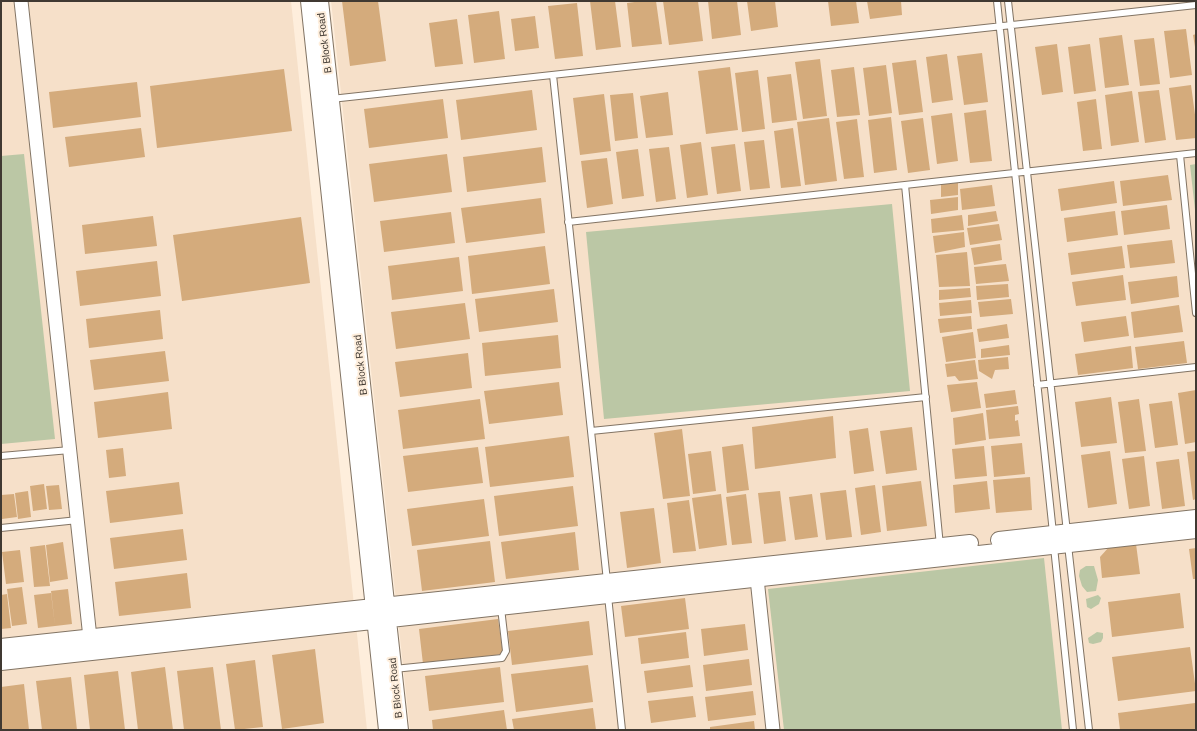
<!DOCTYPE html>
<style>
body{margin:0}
#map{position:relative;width:1197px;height:731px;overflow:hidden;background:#feeedc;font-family:Helvetica,sans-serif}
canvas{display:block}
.frame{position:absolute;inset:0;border:2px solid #403932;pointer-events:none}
</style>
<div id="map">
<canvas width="1197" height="731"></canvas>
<div class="frame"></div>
</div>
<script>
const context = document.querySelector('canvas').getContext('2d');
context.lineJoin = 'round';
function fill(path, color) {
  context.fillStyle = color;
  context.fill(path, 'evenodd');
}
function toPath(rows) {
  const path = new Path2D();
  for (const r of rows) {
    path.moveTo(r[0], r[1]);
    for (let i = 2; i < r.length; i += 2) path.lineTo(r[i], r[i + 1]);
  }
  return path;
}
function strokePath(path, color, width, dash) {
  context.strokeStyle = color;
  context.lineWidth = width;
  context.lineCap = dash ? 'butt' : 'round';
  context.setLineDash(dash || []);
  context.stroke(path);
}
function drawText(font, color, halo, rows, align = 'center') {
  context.font = font + ' Helvetica,sans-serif';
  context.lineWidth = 4;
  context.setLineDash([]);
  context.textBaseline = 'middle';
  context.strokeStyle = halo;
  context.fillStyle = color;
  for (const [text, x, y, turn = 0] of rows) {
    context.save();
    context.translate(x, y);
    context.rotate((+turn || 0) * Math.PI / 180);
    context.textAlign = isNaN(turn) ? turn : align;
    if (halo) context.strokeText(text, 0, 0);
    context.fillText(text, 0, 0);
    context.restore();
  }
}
fill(toPath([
 [1,1,291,1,367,730,1,730],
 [331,1,1196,1,1196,730,410,730]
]), '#f6e0c9');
fill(toPath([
 [24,154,55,439,1,444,1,156],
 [1196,164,1196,219,1190,165],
 [892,204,910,391,604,419,586,232],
 [1044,558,1062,730,784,730,768,589],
 [1086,566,1094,566,1098,580,1096,591,1087,592,1082,586,1079,576,1080,570],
 [1098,595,1101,598,1099,604,1091,609,1087,607,1086,599],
 [1097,632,1103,633,1103,638,1101,642,1093,644,1089,643,1088,638]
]), '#bbc7a5');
fill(toPath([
 [342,1,378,1,386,61,350,66],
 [590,1,615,1,621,47,596,50],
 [642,1,656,1,662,44,632,47,627,3],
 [663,1,698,1,703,41,669,45],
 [708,1,737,1,741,35,712,39],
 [747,1,775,1,778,27,751,31],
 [828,1,856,1,859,23,831,26],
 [867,1,901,1,902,15,870,19],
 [577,3,583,56,555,59,548,6],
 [499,11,505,59,474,63,468,15],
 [535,16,539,48,515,51,511,19],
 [457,19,463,64,435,67,429,23],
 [1186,29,1192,75,1170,78,1164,31],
 [1196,34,1196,47,1195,47,1193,35],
 [1122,35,1129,85,1105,88,1099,38],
 [1154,38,1160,84,1140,86,1134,40],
 [1057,44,1063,92,1042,95,1035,47],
 [1090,44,1096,91,1074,94,1068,47],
 [982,53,988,102,964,105,957,56],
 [947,54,953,100,932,103,926,57],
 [820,59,827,116,803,119,795,62],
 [916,60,923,112,899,115,892,63],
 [886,65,892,113,869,116,863,68],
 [730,67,738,130,706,134,698,71],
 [854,67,860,115,837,117,831,70],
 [284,69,292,131,157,148,150,86],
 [758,70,765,129,742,132,735,73],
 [791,74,797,120,772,123,767,77],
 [137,82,141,117,53,128,49,92],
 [1191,85,1196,122,1196,138,1176,140,1169,88],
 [532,90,537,130,461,140,456,100],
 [1159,90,1166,140,1145,143,1138,92],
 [1132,91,1139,142,1111,146,1105,95],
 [668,92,673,135,646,138,640,96],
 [633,93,638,138,615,141,610,95],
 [604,94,611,151,580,155,573,98],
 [443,99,448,138,369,148,364,109],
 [1096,99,1102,149,1083,151,1077,102],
 [986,110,992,161,970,163,964,113],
 [952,113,958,161,937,164,931,116],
 [891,117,897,170,874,173,868,120],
 [829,118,837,181,805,185,797,122],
 [923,118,930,170,908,173,901,121],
 [857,119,864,177,844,179,836,122],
 [141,128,145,157,69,167,65,137],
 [793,128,801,186,781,188,774,131],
 [764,140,770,188,750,190,744,142],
 [701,142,708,195,687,198,680,145],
 [735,144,741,191,717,194,711,147],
 [542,147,546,182,467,192,463,157],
 [669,147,676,199,656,202,649,149],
 [638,149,644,196,622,199,616,152],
 [447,154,452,192,374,202,369,164],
 [607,158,613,204,587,208,581,161],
 [1168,175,1172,200,1123,206,1120,181],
 [1114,181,1117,203,1061,211,1058,189],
 [958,183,958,195,941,197,941,184],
 [992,185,995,206,962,210,960,189],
 [958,197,958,210,931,214,930,200],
 [541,198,545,233,466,243,461,208],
 [1167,205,1170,229,1124,235,1121,211],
 [996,211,998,221,968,226,968,215],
 [1115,211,1118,235,1067,242,1064,218],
 [451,212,455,243,384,252,380,221],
 [962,215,964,230,932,233,931,219],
 [153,216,157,246,85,254,82,225],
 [301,217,310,283,182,301,173,235],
 [999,224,1002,240,970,245,967,228],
 [964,232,965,247,935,253,933,236],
 [1172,240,1175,263,1130,268,1127,245],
 [1000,244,1002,260,974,265,971,248],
 [545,246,550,284,472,294,468,256],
 [1122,246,1125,268,1071,275,1068,253],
 [967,252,970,286,939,287,936,255],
 [459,257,463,291,392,300,388,266],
 [157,261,161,296,80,306,76,271],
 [1006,264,1009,281,976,284,974,267],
 [1123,275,1126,300,1076,306,1072,282],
 [1177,276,1179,297,1131,304,1128,282],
 [1008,284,1009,297,977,300,976,286],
 [970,288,971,297,939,300,939,290],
 [554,289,558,322,479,332,475,299],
 [1011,299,1013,314,980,317,978,302],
 [971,300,972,313,940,316,939,303],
 [465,303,470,339,396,349,391,312],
 [1179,305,1183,332,1134,338,1131,312],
 [160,310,163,339,89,348,86,319],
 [971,316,972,329,940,333,938,319],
 [1126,316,1129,336,1084,342,1081,322],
 [1007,324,1009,338,979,342,977,329],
 [973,332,976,358,946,362,942,337],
 [558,335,561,368,485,376,482,343],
 [1184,341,1187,363,1138,369,1135,347],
 [1009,345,1010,355,981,358,981,349],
 [1131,346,1133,368,1078,375,1075,354],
 [165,351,169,381,94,390,90,360],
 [468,353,472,388,400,397,395,362],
 [1008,357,1009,369,995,370,992,379,979,371,978,360],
 [975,360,978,379,959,381,955,376,947,377,945,364],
 [559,382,563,415,489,424,484,391],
 [977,382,981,408,951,412,947,385],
 [1015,390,1017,404,986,408,984,394],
 [1196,390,1196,442,1185,444,1178,393],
 [168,392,172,429,98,438,94,402],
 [1111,397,1117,443,1081,447,1075,402],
 [480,399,485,439,403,449,398,410],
 [1139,399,1146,451,1125,453,1118,402],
 [1172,401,1178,445,1155,448,1149,404],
 [1018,406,1019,414,1015,415,1015,421,1018,420,1020,436,989,439,986,410],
 [983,413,986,440,955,445,953,418],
 [833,416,836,458,755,469,752,427],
 [912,427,917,470,886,474,880,431],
 [868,428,874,471,854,474,849,431],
 [682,429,690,496,663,499,654,433],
 [569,436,574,477,490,487,485,447],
 [1022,443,1025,474,994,477,991,446],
 [743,444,749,490,727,493,722,447],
 [984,446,987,476,955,479,952,449],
 [478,447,483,483,408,492,403,456],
 [123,448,126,476,109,478,106,450],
 [711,451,716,491,693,494,688,454],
 [1110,451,1117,504,1088,508,1081,455],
 [1196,451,1196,499,1193,500,1187,452],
 [1144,456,1150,506,1129,509,1122,459],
 [1179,459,1185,506,1162,509,1156,462],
 [1030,477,1032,510,996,513,993,480],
 [921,481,927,526,887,531,882,486],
 [987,481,990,509,955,513,953,485],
 [179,482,183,514,110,523,106,491],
 [44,484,47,509,33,511,30,486],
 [59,485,62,509,49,510,46,486],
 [875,485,881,532,861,535,855,488],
 [573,486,578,526,499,536,494,496],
 [846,490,852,537,826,540,820,493],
 [28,491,31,517,18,519,15,493],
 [780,491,786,541,764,544,758,493],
 [14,494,17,517,2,519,1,495],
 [721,494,727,545,699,549,692,498],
 [746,494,752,543,732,545,726,497],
 [812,494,818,537,795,540,789,497],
 [484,499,489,536,412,546,407,509],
 [689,500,696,551,673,553,667,503],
 [654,508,661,563,627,568,620,512],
 [183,529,187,560,114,569,110,538],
 [575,532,579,570,506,579,501,542],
 [490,541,495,582,422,591,417,550],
 [63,542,68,579,50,582,46,545],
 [1136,544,1140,574,1102,578,1100,557,1109,547],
 [45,545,50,586,34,587,30,547],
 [1196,548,1196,579,1193,579,1189,549],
 [20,550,24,582,6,584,2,552],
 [187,573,191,608,119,616,115,582],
 [22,587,27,624,12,626,7,589],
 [68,589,72,624,55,626,51,591],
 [51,593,55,626,38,628,34,595],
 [1180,593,1184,628,1112,637,1108,602],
 [7,594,11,628,1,629,1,595],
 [685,598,689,629,625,637,621,606],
 [498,619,503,654,423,664,419,629],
 [589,621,593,655,512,665,508,631],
 [745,624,748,650,704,656,701,629],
 [686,632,689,658,641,664,638,638],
 [1190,647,1196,691,1118,701,1112,657],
 [315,649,324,723,282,729,272,655],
 [749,659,752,685,706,691,703,665],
 [255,660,263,727,235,730,226,664],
 [588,665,593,702,516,712,511,674],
 [690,665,693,687,647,693,644,671],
 [165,667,173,730,138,730,131,672],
 [213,667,221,730,184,730,177,671],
 [500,667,504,702,429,711,425,676],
 [118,671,125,730,90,730,84,675],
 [71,677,77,730,42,730,36,681],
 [24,684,29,730,1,730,1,687],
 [753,691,756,715,708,721,705,697],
 [693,696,696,717,651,723,648,701],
 [1195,703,1196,730,1120,730,1118,713],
 [593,708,596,730,514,730,512,719],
 [504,710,507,730,433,730,432,720],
 [754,721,755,730,710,730,710,727]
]), '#d4ab7c');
const service = toPath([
 [997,1,1053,533],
 [1008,1,1067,532],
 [553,75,607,581],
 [331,99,1196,5],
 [1180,155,1196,313],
 [905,185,940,546],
 [568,222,1196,153],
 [1037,385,1196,367],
 [591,431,926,397],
 [1,456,70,450],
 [1,528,78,520],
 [1068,545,1089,730],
 [1054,547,1073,730],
 [608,596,622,730],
 [394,669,502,658,506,651,501,608]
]);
const minor = toPath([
 [21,1,91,647],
 [756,569,773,730]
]);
const tertiary = toPath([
 [309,1,387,730],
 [320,1,400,730],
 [999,540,1196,518],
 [1,647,970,543],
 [1,662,1196,530]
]);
strokePath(service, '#827464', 8);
strokePath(minor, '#827464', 15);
strokePath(tertiary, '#827464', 18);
strokePath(service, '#fff', 6);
strokePath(minor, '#fff', 13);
strokePath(tertiary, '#fff', 16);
drawText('10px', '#403932', '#feeedc', [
 ["B Block Road",325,43,-97],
 ["B Block Road",361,365,-96],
 ["B Block Road",396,688,-96]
]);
</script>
